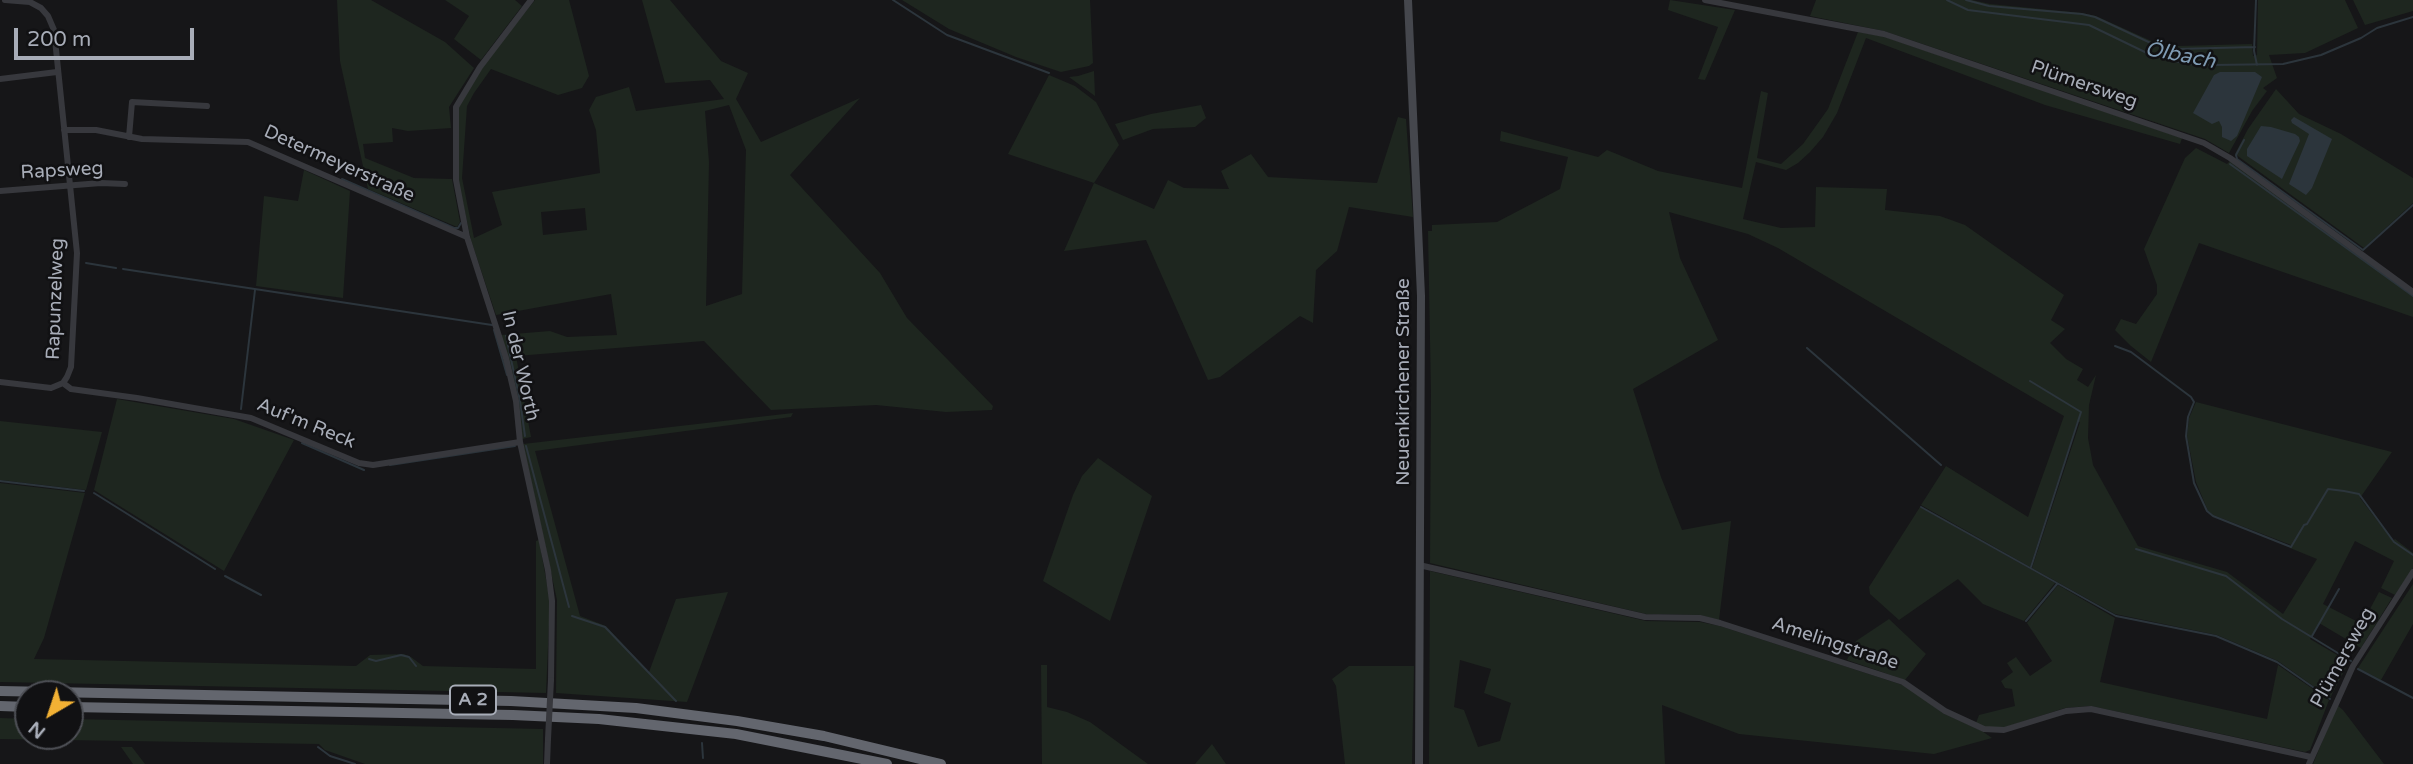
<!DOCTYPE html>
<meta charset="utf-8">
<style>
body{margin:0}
#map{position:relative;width:2413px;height:764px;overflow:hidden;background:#161618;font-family:"Varela Round",sans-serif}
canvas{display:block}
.north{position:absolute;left:14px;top:680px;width:70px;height:70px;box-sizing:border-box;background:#111113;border:2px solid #4d4f55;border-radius:50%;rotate:219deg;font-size:19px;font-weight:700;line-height:28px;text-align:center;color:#a8adb8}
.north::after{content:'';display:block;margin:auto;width:24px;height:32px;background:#f2b134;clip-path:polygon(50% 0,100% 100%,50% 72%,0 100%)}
.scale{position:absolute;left:14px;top:28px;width:180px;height:32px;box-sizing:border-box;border:4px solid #a8adb8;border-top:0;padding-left:9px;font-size:21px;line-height:24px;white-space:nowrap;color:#a8adb8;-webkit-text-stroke:5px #111113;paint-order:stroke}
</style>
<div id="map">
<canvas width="2413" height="764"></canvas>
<div class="north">N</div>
<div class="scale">200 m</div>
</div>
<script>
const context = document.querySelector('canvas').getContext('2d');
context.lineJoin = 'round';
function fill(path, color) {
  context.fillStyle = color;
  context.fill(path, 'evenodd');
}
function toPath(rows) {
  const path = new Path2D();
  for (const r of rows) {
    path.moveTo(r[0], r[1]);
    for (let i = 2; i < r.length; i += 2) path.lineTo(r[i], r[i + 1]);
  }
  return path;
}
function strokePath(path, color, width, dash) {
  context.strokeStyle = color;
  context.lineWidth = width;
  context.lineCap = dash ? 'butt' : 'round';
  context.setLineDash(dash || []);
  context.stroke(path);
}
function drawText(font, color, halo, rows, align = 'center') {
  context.font = font + ' "Varela Round",sans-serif';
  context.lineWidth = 5;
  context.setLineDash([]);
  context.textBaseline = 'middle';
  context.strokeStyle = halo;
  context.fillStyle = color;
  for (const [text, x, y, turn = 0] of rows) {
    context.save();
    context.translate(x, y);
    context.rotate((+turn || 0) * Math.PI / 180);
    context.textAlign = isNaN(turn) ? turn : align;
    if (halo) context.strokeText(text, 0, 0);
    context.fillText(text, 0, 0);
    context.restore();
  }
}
fill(toPath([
 [337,0,371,0,445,42,474,68,449,107,451,128,408,131,392,128,393,142,363,144,365,158,414,178,452,179,460,222,457,227,368,189,340,61],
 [445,0,515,0,522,6,481,60,454,39,469,16],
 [535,0,569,0,589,76,582,88,558,95,491,69,474,93,467,106,462,178,474,238,502,225,492,192,600,173,596,130,589,110,596,97,629,87,636,111,724,99,710,80,665,83,642,0,670,0,721,61,748,73,736,99,761,142,860,98,790,175,880,273,907,318,993,406,992,410,946,412,876,405,771,410,704,341,516,356,531,437,522,439,501,335,550,331,567,337,617,335,611,294,496,315,471,240,458,180,458,108,465,93,494,51],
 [729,105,746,150,742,294,706,306,709,162,705,111],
 [585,208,587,230,543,235,541,212],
 [902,0,1090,0,1093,63,1089,66,1061,72,1016,57,949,29],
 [1670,0,1735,10,1705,80,1698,79,1718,27,1668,10],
 [1816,0,1972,0,1990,4,2082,13,2096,16,2156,43,2177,46,2252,44,2253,56,2257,55,2258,0,2345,0,2358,28,2305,53,2269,55,2277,78,2263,88,2267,91,2252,111,2229,153,2205,139,1884,31,1810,16],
 [2353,0,2413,0,2413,11,2365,25],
 [1858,32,1882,36,2182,138,2180,144,2045,105,1866,38,1837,113,1823,137,1810,152,1798,163,1786,170,1756,162,1743,219,1781,228,1815,227,1816,187,1887,189,1885,210,1940,216,1965,225,2064,295,2051,320,2065,329,2050,343,2066,359,2083,369,2077,380,2088,387,2096,375,2089,405,2088,438,2093,465,2138,546,2227,572,2283,614,2317,559,2290,548,2291,545,2213,515,2208,511,2196,482,2187,436,2189,418,2196,402,2392,452,2360,498,2393,541,2395,539,2413,553,2413,568,2395,595,2381,588,2394,561,2355,541,2323,604,2362,624,2379,592,2392,598,2361,648,2319,623,2310,639,2349,662,2330,698,2278,661,2217,635,2115,614,2032,568,2080,422,2077,422,2030,567,1921,505,1946,466,2028,517,2064,416,1778,248,1748,234,1669,212,1680,258,1718,340,1633,389,1661,477,1682,530,1731,521,1719,620,1700,615,1646,614,1430,563,1431,393,1428,231,1432,231,1432,225,1497,222,1560,189,1568,157,1500,141,1501,131,1598,157,1607,150,1658,171,1742,188,1761,91,1768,93,1757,158,1781,164,1803,144,1828,109],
 [1094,71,1095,96,1069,77,1078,76],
 [1049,75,1075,86,1096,102,1119,145,1094,183,1154,209,1168,180,1184,188,1229,189,1221,171,1251,154,1268,177,1377,183,1398,117,1406,119,1413,217,1349,207,1337,251,1316,270,1313,323,1300,316,1220,377,1208,380,1146,240,1064,251,1094,183,1008,154],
 [2276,89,2299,114,2341,134,2413,178,2413,203,2364,248,2235,154,2248,129],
 [1201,105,1206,118,1195,127,1153,129,1123,140,1115,124,1151,114],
 [2196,148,2227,164,2230,161,2413,294,2413,317,2199,243,2151,362,2131,346,2115,330,2121,319,2136,324,2157,294,2157,285,2144,249,2185,158],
 [304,170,350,191,343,298,256,286,264,196,298,201],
 [117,399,234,419,294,440,224,571,94,490],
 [793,413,791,417,535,451,580,616,606,626,649,672,676,599,728,592,687,702,556,693,557,600,523,444],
 [0,421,102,432,86,490,0,480],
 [1098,458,1152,496,1110,621,1043,581,1073,495,1082,476],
 [0,483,85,493,44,638,34,659,356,666,370,655,404,654,411,657,423,666,536,669,536,541,539,540,550,601,546,693,0,682],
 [1920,507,2032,570,2055,583,2024,621,1983,604,1958,579,1899,620,1870,594,1869,587],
 [1430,571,1646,621,1700,622,1720,626,1906,686,1943,713,1982,731,1992,738,1934,754,1739,734,1662,705,1665,764,1429,764],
 [1460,660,1491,669,1484,693,1511,703,1500,741,1478,747,1464,710,1454,707],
 [2413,584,2413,624,2381,680,2358,668],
 [2058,585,2115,618,2100,682,2267,719,2278,665,2329,700,2310,750,2305,752,2091,706,2065,708,2003,728,1985,727,1976,723,1979,715,2015,706,2012,689,2005,688,2001,681,2013,672,2007,663,2016,657,2030,676,2052,661,2027,623],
 [1889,619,1926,654,1905,680,1847,660,1856,641],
 [1041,665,1047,665,1047,707,1067,712,1090,722,1148,764,1042,764],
 [1349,666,1414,666,1412,764,1345,764,1336,686,1332,679],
 [2337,705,2343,710,2384,764,2313,764],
 [0,718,28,719,28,736,70,736,70,719,543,729,543,764,365,764,325,750,319,744,0,739],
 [1212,744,1226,764,1195,764],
 [121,747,132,747,145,764,133,764]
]), '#1e261f');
fill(toPath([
 [2220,72,2255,72,2262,77,2237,136,2231,141,2222,137,2222,127,2219,121,2212,124,2193,113,2214,75],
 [2294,117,2332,139,2312,188,2306,195,2289,184,2309,134,2292,123,2291,120],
 [2261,126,2271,127,2295,134,2299,137,2300,141,2282,179,2247,156,2247,149]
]), '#2c353c');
strokePath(toPath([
 [893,0,947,35,1049,73],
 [1947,0,1968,10,2089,25,2151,55,2187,64,2213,65,2283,64,2321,55,2361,38,2377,28,2413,17],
 [1966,0,1989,6,2082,14,2095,17,2155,45,2176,49,2255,47],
 [2256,0,2254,51,2257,65],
 [2244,140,2236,155,2237,159,2363,250,2413,205],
 [2230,164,2413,296],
 [342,179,454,228,458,228,461,223],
 [86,263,116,268],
 [123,269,492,325],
 [494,330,507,375],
 [506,336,520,401,525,436],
 [2115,346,2131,352,2191,397,2194,402,2188,417,2186,436,2194,483,2207,511,2213,516,2291,547,2304,525,2307,524,2328,489,2344,491,2359,494,2394,542,2413,555],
 [1807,348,1941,465],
 [2030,381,2081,412,2031,567],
 [241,409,255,290],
 [302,443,364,470],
 [526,446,569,607],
 [390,465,515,446],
 [0,481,84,491],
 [94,493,215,569],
 [1921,507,2116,616,2216,636,2277,662,2330,699],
 [2136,549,2226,576,2282,619,2351,661],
 [225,576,261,595],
 [572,616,605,627,676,701],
 [2026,621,2057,584],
 [2312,636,2339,589],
 [369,659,376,661,401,655,409,657,416,666],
 [2358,669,2413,698],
 [702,743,703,758],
 [318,747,330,756,355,764]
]), '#2c353c', 2);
strokePath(toPath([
 [531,0,480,67,456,107,456,180,467,237,506,358,516,401,520,442,548,570,552,601,551,680],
 [1705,0,1884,34,2204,143,2230,158,2413,292],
 [0,79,57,72],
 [64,130,96,130,142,139,248,142,467,237],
 [129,137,132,102,207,106],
 [0,191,101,183,125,184],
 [0,382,51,388,63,383,67,377,71,367,77,253,54,30,48,16,41,8,30,2,5,0],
 [63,383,71,389,137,398,251,418,359,463,373,465,520,442],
 [1419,565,1645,617,1700,618,1720,623,1903,682,1945,711,1984,729,2004,730,2066,711,2091,709,2311,757],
 [547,764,548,739],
 [2309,764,2353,666,2413,572]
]), '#37383d', 6);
strokePath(toPath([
 [1408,0,1421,296,1419,764]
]), '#45474d', 8);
strokePath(toPath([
 [0,691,511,701,636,708,737,721,824,736,941,764],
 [0,706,28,707],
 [70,707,513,715,599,719,736,734,887,764]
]), '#63666e', 10);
strokePath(toPath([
 [548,739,551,680]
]), '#37383d', 6);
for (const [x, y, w] of [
 [473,700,46]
]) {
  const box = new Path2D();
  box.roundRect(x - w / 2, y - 14.5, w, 29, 5);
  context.fillStyle = '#111113';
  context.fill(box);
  strokePath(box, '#a8adb8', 2);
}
drawText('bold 18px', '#a8adb8', null, [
 ["A 2",473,700]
]);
drawText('19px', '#a8adb8', '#111113', [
 ["Plümersweg",2084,85,19],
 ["Determeyerstraße",339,164,24],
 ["Rapsweg",62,171,-3],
 ["Rapunzelweg",56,299,-88],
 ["In der Worth",520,366,77],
 ["Neuenkirchener Straße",1404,382,-90],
 ["Auf'm Reck",306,424,22],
 ["Amelingstraße",1835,644,18],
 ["Plümersweg",2343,658,-61]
]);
drawText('italic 21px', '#7f9bb3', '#111113', [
 ["Ölbach",2180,56,11]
]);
</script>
